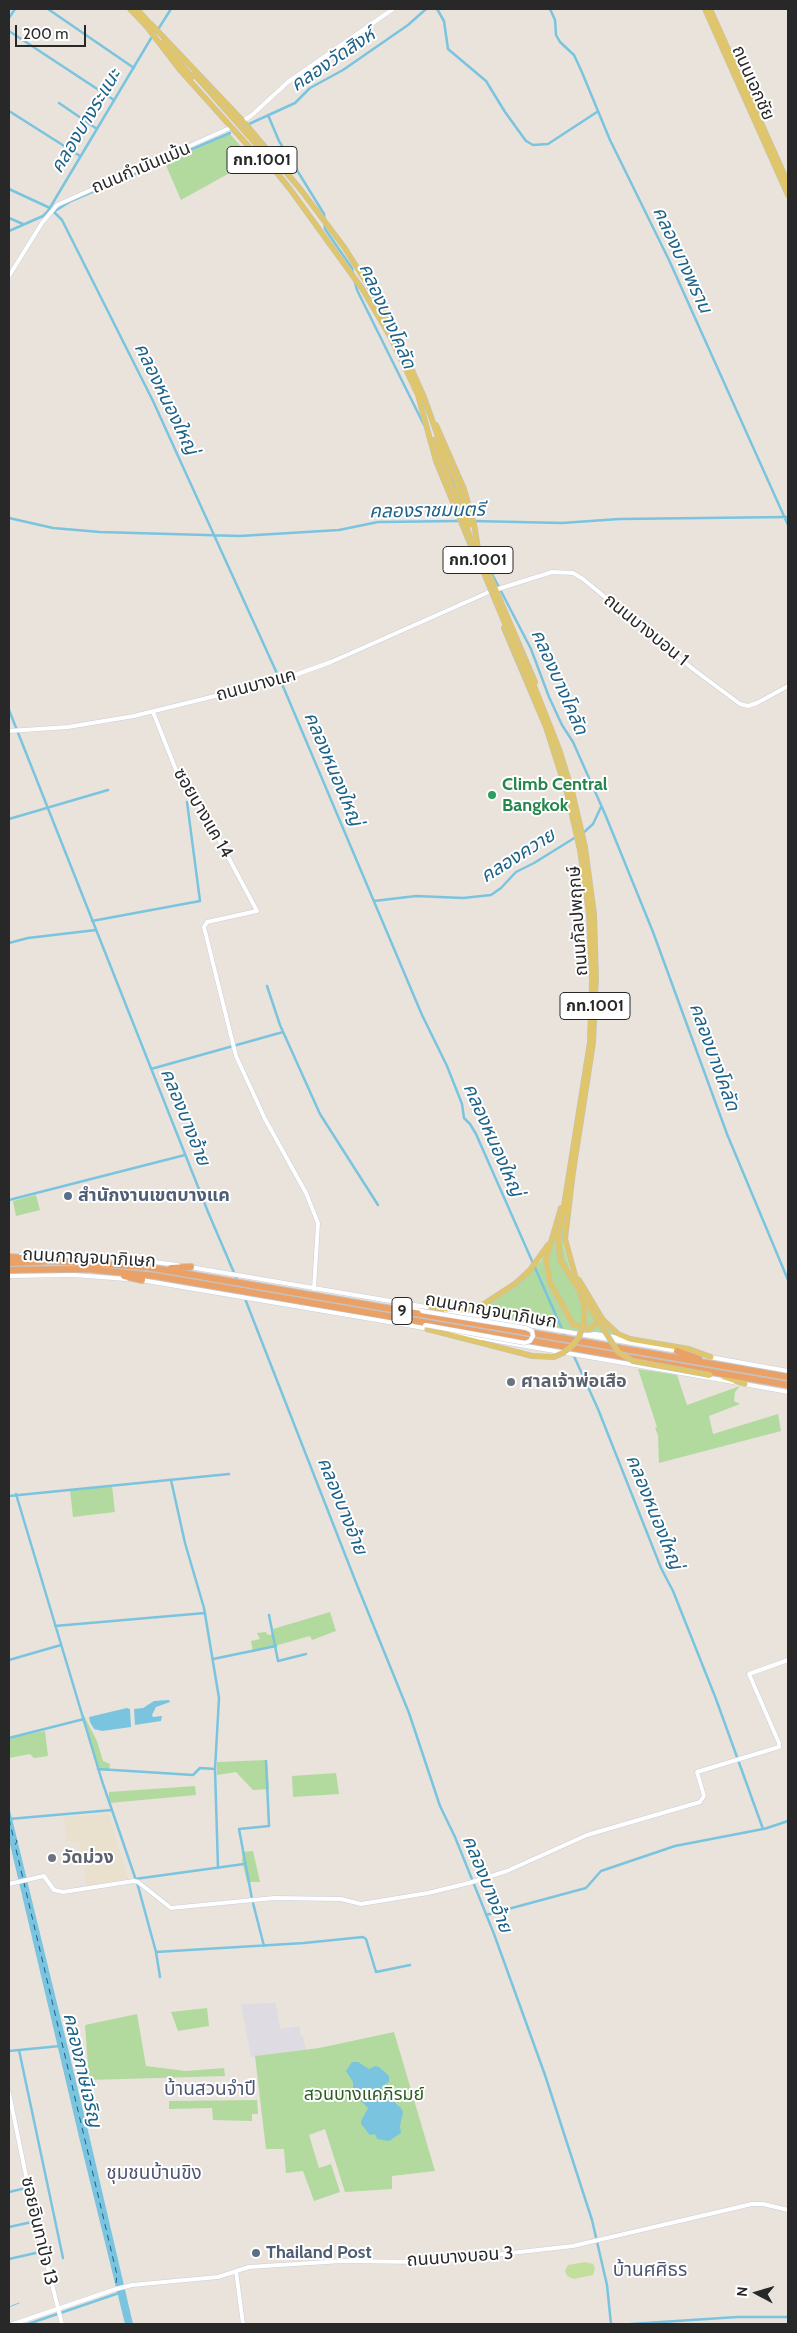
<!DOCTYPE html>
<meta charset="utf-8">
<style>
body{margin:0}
#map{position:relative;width:797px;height:2333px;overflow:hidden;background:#e9e3dc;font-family:Cabin,sans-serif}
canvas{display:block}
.frame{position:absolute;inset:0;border:10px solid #282828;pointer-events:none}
.north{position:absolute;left:732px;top:2268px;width:50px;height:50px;-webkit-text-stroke:4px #fff;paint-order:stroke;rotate:276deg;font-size:14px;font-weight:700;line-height:20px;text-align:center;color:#282828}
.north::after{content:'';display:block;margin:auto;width:18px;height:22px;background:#282828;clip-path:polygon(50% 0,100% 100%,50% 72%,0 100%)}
.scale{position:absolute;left:15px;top:25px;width:71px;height:22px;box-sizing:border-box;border:2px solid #282828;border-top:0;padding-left:6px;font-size:15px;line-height:18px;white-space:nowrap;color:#282828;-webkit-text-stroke:4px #fff;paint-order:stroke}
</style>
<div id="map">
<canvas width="797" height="2333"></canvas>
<div class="frame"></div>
<div class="north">N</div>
<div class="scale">200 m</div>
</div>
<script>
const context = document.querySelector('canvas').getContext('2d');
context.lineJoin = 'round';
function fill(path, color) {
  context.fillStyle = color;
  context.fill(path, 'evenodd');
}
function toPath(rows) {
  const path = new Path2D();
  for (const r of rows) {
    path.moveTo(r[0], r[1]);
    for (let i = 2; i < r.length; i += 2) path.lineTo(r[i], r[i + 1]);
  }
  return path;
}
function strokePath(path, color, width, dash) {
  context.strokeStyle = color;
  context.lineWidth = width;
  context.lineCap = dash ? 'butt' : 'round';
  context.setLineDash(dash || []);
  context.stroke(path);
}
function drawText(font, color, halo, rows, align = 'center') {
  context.font = font + ' Cabin,"Noto Sans Thai",sans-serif';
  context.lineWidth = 4;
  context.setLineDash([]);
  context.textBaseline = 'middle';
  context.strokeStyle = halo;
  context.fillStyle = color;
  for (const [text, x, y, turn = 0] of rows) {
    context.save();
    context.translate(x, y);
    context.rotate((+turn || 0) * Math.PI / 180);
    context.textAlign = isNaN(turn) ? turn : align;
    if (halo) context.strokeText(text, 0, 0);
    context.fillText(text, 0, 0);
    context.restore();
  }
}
fill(toPath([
 [276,2003,280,2029,300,2026,300,2036,303,2036,306,2050,251,2057,241,2004]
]), '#dedce2');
fill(toPath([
 [109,1814,128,1879,87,1886,79,1842,66,1842,64,1817]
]), '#e9e0cd');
fill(toPath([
 [230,134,253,160,181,200,165,163],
 [36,1195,40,1210,16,1216,13,1201],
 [564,1213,563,1245,571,1273,601,1321,616,1335,579,1332,464,1312,492,1302,526,1277,541,1261,554,1240],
 [638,1369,677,1375,687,1405,740,1386,735,1392,734,1401,740,1404,709,1416,713,1434,778,1414,781,1431,659,1463,658,1435,655,1428,657,1427],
 [112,1486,115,1512,73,1517,70,1490],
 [330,1612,336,1631,312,1640,310,1636,253,1652,251,1641,260,1639,257,1633,266,1632,268,1635,274,1634,273,1629],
 [82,1712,97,1741,103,1761,110,1764,109,1771,98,1770,83,1720],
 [45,1731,48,1756,34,1758,30,1754,9,1758,9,1738],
 [267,1760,269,1789,253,1790,236,1772,217,1775,217,1762],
 [336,1773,339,1794,293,1797,292,1776],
 [195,1786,196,1795,109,1803,109,1792],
 [253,1851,260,1882,247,1882,242,1861,243,1852],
 [207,2008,209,2026,178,2031,171,2012],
 [137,2014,146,2066,186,2071,224,2068,225,2076,89,2080,85,2025],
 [394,2032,435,2171,392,2176,392,2189,345,2192,325,2129,309,2135,319,2168,331,2164,340,2192,314,2201,303,2171,286,2173,284,2149,266,2149,255,2056,319,2048],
 [257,2100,258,2114,252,2114,252,2121,213,2120,212,2108,169,2109,169,2101]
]), '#b2da9e');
fill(toPath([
 [585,2262,593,2264,595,2268,593,2275,574,2279,567,2276,565,2271,568,2265]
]), '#c2e09b');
fill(toPath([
 [169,1700,170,1702,156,1707,152,1715,153,1717,162,1716,161,1721,135,1725,134,1709,143,1708,154,1701],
 [127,1708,130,1709,131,1727,102,1731,94,1729,90,1722,89,1717],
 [9,1806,89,2135,133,2324,125,2324,79,2137,9,1840],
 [352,2062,358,2062,369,2069,375,2066,379,2067,389,2076,389,2082,382,2086,383,2092,401,2108,403,2112,400,2126,401,2133,389,2141,377,2139,375,2134,370,2135,361,2124,361,2121,368,2108,353,2093,353,2082,346,2071]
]), '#7ac4df');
strokePath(toPath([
 [9,2307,19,2303]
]), '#7ac4df', 1);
strokePath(toPath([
 [48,9,134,68],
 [437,9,444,21,448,49,486,81,505,112,526,141,533,145,548,144,597,112],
 [550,9,555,20,556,35,560,42,574,55,581,70,610,140,669,260,788,525],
 [9,18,15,9],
 [9,31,114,100],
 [157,31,171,9],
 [59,103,97,129],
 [9,111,80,156],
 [268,115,279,141,324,214,325,229,352,268,353,274],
 [249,124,295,103,310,88,343,70,408,25,426,9],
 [9,189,50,208,62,220,153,401,285,691,422,1015,447,1066,462,1104,464,1118,470,1124,476,1134,570,1347],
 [55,211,71,201,230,133],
 [9,218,23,224],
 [9,231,43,216,48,211,153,35],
 [354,279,357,290,424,425],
 [445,462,459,499],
 [9,518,53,528,100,532,240,536,339,530,378,522,460,521],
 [473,521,562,523,619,519,788,517],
 [489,568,531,649,549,697,562,725,573,742,605,814,653,932,727,1134,788,1280],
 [9,710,208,1212,238,1282],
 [9,819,108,790],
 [583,833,593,824,601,807],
 [374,901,416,896,463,898,491,895,501,888,516,872,534,863,576,837],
 [92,921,200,901,187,802],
 [9,943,28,938,96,930],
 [267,986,280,1025,320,1114,378,1205],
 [151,1069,283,1032],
 [9,1200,185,1155],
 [242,1291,355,1580,409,1713,440,1806,455,1837,494,1934,545,2075,592,2220,607,2285,611,2324],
 [171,1480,185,1543,204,1608,219,1698,215,1769,218,1868],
 [16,1494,102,1781,138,1886,156,1952,160,1977],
 [9,1496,229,1474],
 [269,1615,278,1661,306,1654],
 [55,1626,205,1613],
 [213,1659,276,1646],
 [9,1660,61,1645],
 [9,1738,84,1719],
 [98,1769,193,1775,200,1768,215,1769],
 [9,1819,112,1810],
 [764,1829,788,1821],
 [135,1879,244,1864],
 [252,1899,239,1829,269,1826,266,1761],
 [253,1903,264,1946],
 [486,1915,586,1888,601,1871,675,1846,763,1829,716,1699,673,1591,661,1568,598,1409,573,1354],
 [156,1952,304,1943,363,1937,366,1939,376,1972,410,1965],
 [19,2050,63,2258],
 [9,2051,60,2046],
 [9,2192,26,2188],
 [9,2227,32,2222],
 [9,2259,40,2252],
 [28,2324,119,2293],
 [631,2324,737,2317,788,2317]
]), '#7ac4df', 2.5);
strokePath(toPath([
 [9,1819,13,1836,17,1841,15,1845,117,2275,116,2283]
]), '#1d6288', 1, [6, 5]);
const secondary = toPath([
 [243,121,252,115,288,82,393,9],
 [9,276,42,223,57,205,232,127],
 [495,590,552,572,573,573,583,579,693,669,740,704,748,706,757,703,788,686],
 [153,712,176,770,208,819,257,911,207,922,204,927,236,1056,265,1119,306,1193,318,1223,314,1289],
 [9,731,68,727,134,716,284,679,331,662,489,592],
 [21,1255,115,1257,178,1265],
 [190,1267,432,1308],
 [9,1276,74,1275,126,1279],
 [141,1280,430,1329],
 [396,1305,422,1311],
 [446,1311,678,1351],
 [396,1321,411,1323],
 [451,1333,733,1382],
 [588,1335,595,1334,625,1339],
 [710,1357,788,1371],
 [744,1384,788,1392],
 [9,1884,44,1876,54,1890,63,1892,134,1881,138,1882,171,1908,274,1898,341,1899,361,1904,428,1893,469,1883,507,1871,587,1835,700,1802,704,1796,697,1772,779,1747,779,1743,749,1674,788,1660],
 [9,2093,32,2205,62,2324],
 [236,2271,243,2324],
 [13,2324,116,2289,132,2285,218,2277,249,2267,342,2261,423,2262,449,2260,573,2246,752,2204,763,2204,788,2210]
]);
const primary = toPath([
 [130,9,148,28],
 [137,9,151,25],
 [705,9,788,195],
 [710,9,788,183],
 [151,24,243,121,301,190,344,247,375,296,402,348,424,397,442,448],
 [147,27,180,70,269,169],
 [162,43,192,77],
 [269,163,290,189,363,290,391,338,418,395,436,461,474,553],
 [436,425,464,489,474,524,478,548,535,682],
 [504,628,546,727,567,793,580,850,589,913,592,981,590,1042,563,1212],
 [531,678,559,749,572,791,585,847,594,914,596,977,593,1043,573,1172,565,1239,578,1286],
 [561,1208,546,1259,550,1282,573,1324,589,1329,596,1324,598,1316],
 [579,1280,603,1320,618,1334,630,1339,689,1349,711,1357],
 [580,1294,584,1305,584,1323],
 [431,1308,464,1310,484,1304,516,1283,530,1270,548,1245],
 [427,1329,482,1343],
 [724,1377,745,1384]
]);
const highway = toPath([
 [9,1257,35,1259],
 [9,1263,55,1261,147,1267,788,1377],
 [171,1268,191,1267],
 [9,1270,87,1269,155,1276,788,1385],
 [124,1276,142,1280],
 [677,1351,699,1359]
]);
strokePath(secondary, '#cacdd9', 5);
strokePath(primary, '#c3c3c3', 6);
strokePath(highway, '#c3c3c3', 8);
strokePath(secondary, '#fff', 4);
strokePath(primary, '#dfc56b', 5);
strokePath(highway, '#eba065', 6);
const secondaryBridge = toPath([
 [422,1311,526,1328,532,1331,533,1336,530,1341,525,1343,425,1325]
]);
const primaryBridge = toPath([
 [194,74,271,161],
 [434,439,479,561,528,679],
 [442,448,456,480,470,525],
 [513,635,531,678],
 [563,1212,558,1237,560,1260,618,1352,633,1361,710,1375],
 [482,1343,532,1356,554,1357,563,1353,572,1346,579,1337,584,1323]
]);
strokePath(secondaryBridge, '#cacdd9', 5, []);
strokePath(primaryBridge, '#c3c3c3', 6, []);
strokePath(secondaryBridge, '#fff', 4);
strokePath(primaryBridge, '#dfc56b', 5);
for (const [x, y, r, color] of [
 [492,795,5,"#2e9e5b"],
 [68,1196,5,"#5c6f8a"],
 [511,1382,5,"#6b7280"],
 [52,1858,5,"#6b7280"],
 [256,2253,5,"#5c6f8a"]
]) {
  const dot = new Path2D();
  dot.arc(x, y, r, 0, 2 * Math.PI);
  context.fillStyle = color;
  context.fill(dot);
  strokePath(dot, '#fff', 2);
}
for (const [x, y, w] of [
 [262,160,70],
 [478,560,70],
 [595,1006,70],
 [402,1311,20]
]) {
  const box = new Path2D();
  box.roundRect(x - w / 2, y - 13.5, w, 27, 4);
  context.fillStyle = '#fff';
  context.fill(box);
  strokePath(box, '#282828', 1);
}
drawText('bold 16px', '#282828', null, [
 ["กท.1001",262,160],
 ["กท.1001",478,560],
 ["กท.1001",595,1006],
 ["9",402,1311]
]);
drawText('18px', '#282828', '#fff', [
 ["ถนนเอกชัย",753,83,66],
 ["ถนนกำนันแม้น",141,168,-23],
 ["ถนนบางบอน 1",646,630,39],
 ["ถนนบางแค",256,685,-15],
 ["ซอยบางแค 14",203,813,60],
 ["ถนนกัลปพฤกษ์",578,921,-94],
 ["ถนนกาญจนาภิเษก",89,1258,3],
 ["ถนนกาญจนาภิเษก",491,1311,10],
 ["ซอยอินทาปัจ 13",39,2231,77],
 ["ถนนบางบอน 3",460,2257,-4]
]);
drawText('bold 18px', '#27864d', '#fff', [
 ["Climb Central",502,785],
 ["Bangkok",502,806]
], 'left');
drawText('bold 18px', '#4e5e75', '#fff', [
 ["สำนักงานเขตบางแค",78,1196],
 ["Thailand Post",266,2253]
], 'left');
drawText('bold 18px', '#5b616d', '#fff', [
 ["ศาลเจ้าพ่อเสือ",521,1382],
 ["วัดม่วง",62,1858]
], 'left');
drawText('18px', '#2d5c22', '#fff', [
 ["สวนบางแคภิรมย์",364,2095]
]);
drawText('italic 19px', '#1d6288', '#fff', [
 ["คลองวัดสิงห์",333,60,-34],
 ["คลองบางระแนะ",86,121,-59],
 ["คลองบางพราน",682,260,65],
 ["คลองบางโคลัด",387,316,66],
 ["คลองหนองใหญ่",166,399,64],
 ["คลองราชมนตรี",427,511,-1],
 ["คลองบางโคลัด",559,682,66],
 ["คลองหนองใหญ่",333,769,67],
 ["คลองควาย",518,856,-32],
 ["คลองบางโคลัด",714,1057,70],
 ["คลองบางอ้าย",185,1117,68],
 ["คลองหนองใหญ่",493,1140,66],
 ["คลองบางอ้าย",342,1506,68],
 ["คลองหนองใหญ่",654,1512,68],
 ["คลองบางอ้าย",487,1884,68],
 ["คลองภาษีเจริญ",82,2070,77]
]);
drawText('19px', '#4e5573', '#fff', [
 ["บ้านสวนจำปี",210,2089],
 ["ชุมชนบ้านขิง",154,2173],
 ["บ้านศศิธร",650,2270]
]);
</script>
